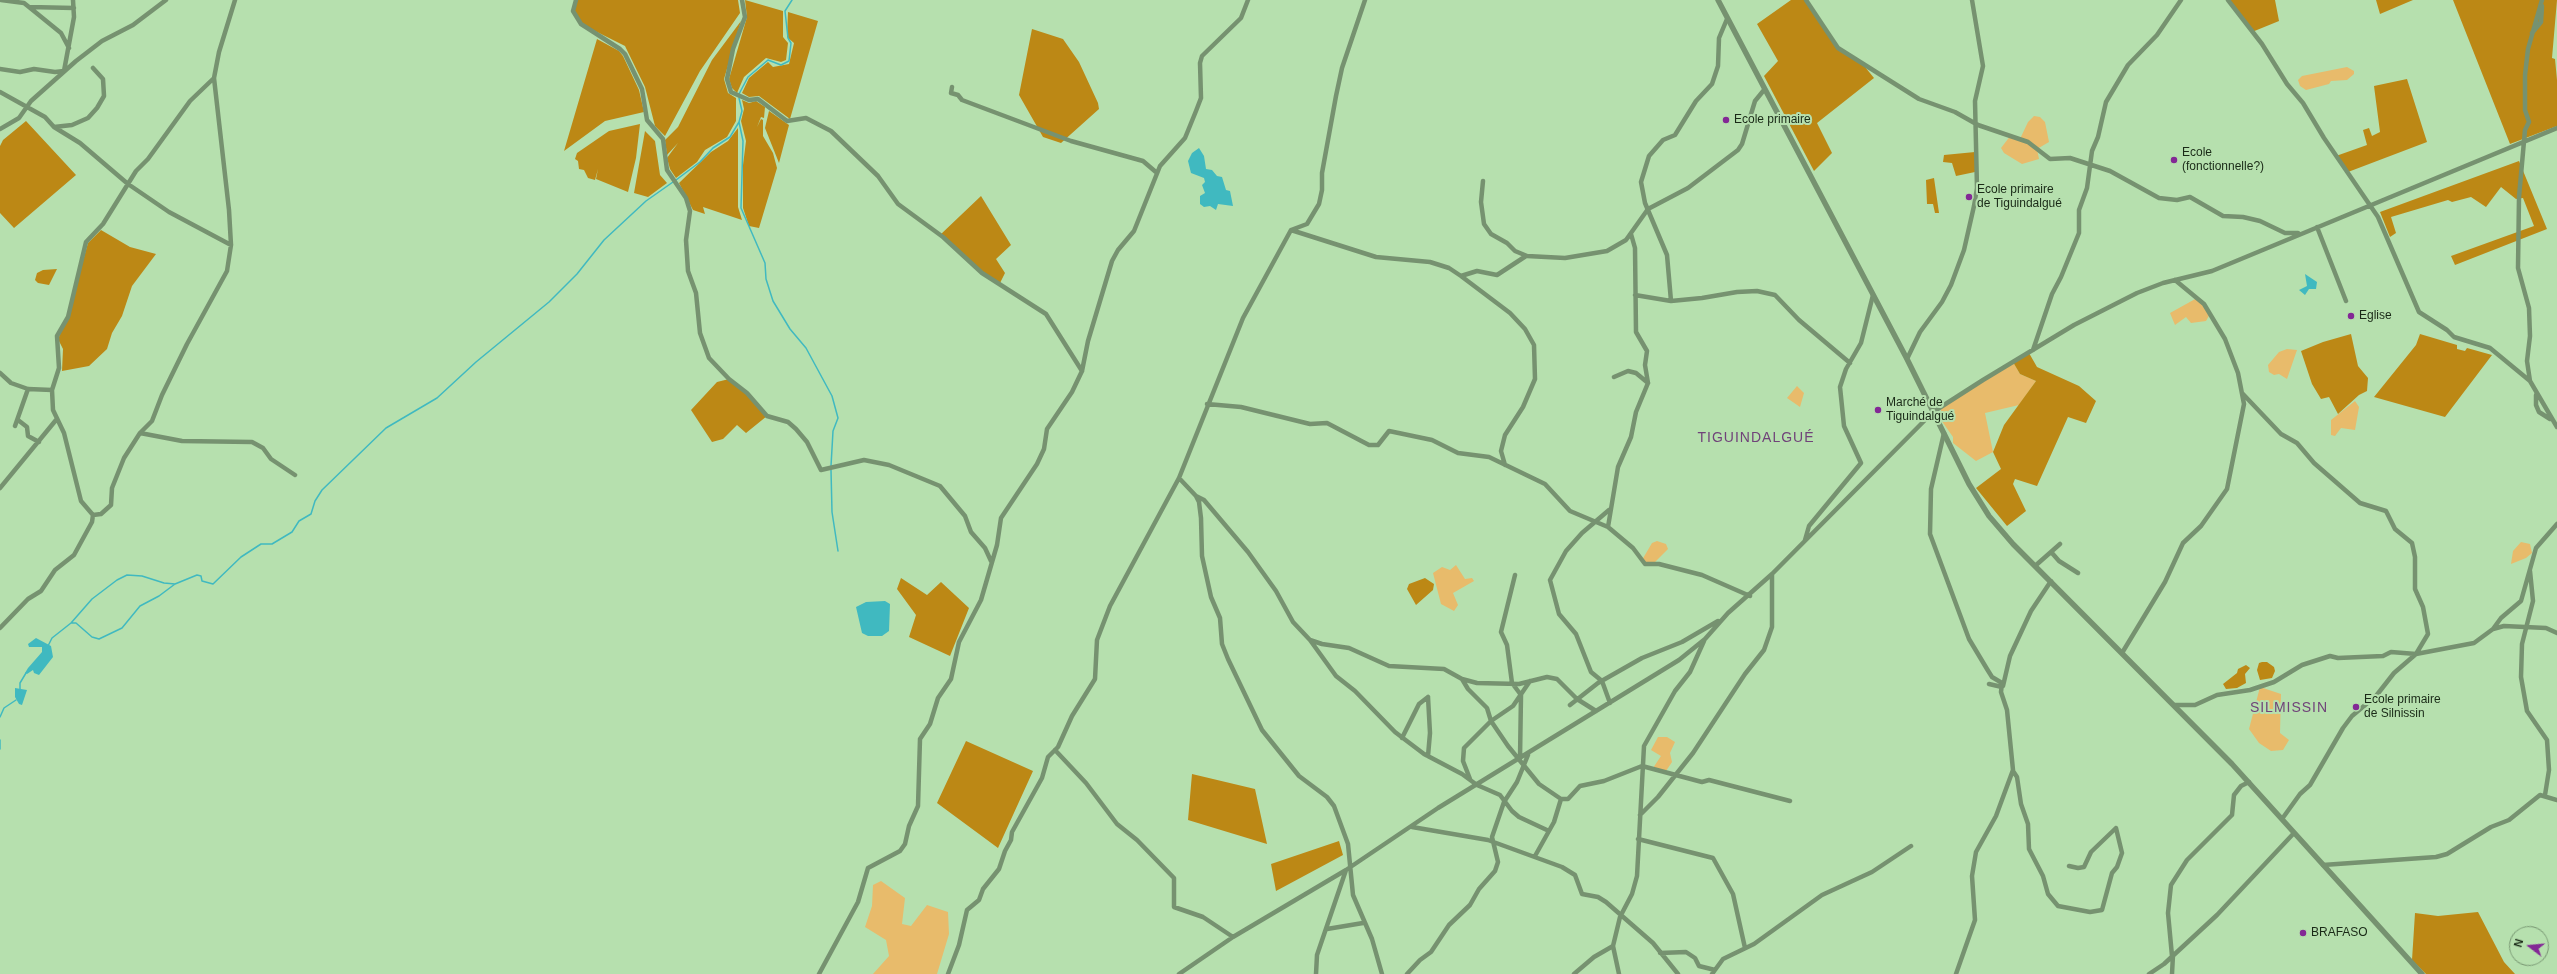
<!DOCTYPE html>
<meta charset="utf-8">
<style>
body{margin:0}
#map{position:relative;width:2557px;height:974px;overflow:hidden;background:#b6e0ae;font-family:Helvetica,sans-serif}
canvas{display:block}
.north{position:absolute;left:2509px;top:926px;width:40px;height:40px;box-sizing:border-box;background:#b6e0ae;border:1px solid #789772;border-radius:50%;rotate:286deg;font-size:11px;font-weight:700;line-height:16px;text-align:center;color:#1a2a17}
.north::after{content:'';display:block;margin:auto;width:14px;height:18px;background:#832895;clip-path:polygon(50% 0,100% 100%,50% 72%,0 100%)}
</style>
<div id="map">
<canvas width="2557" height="974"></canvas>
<div class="north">N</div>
</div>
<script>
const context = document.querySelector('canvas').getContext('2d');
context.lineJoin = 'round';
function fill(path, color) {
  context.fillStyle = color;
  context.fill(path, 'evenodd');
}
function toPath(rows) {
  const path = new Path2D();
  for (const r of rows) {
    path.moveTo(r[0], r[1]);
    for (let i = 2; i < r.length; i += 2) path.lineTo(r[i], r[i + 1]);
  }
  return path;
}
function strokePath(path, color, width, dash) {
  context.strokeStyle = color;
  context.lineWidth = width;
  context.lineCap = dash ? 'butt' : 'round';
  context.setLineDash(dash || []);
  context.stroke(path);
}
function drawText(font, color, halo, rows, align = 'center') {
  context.font = font + ' Helvetica,sans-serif';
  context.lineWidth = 4;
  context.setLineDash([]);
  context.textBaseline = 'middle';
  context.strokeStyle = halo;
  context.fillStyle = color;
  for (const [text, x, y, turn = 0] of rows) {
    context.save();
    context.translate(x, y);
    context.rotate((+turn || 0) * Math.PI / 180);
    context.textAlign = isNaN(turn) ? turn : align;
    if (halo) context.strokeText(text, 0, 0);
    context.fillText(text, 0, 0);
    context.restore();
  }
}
fill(toPath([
 [2347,67,2354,71,2354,74,2347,80,2331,81,2329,84,2306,90,2300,86,2298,80,2302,76],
 [2034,116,2040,117,2045,122,2049,142,2037,149,2039,159,2022,164,2004,153,2001,148,2011,135,2020,139,2028,122],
 [2197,298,2210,314,2206,321,2191,323,2186,317,2175,325,2170,313],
 [2287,349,2297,350,2287,379,2279,374,2274,375,2269,372,2268,365,2279,352],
 [2013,362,2020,374,2036,381,2019,405,1985,413,1993,452,1976,461,1953,443,1953,437,1939,417,1940,413,1943,405],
 [1797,386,1804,393,1800,407,1787,398],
 [2355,401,2359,407,2355,430,2341,428,2335,436,2331,435,2331,420],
 [1657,541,1666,544,1668,549,1653,564,1645,564,1642,560,1652,543],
 [2521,542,2530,544,2532,553,2526,558,2511,564,2513,551],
 [1456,565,1465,579,1472,578,1474,581,1453,593,1458,605,1454,611,1441,604,1433,573,1442,567,1450,570],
 [2260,687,2281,694,2280,733,2289,740,2283,750,2271,751,2259,743,2249,729],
 [1658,737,1667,737,1675,742,1670,753,1672,762,1666,771,1653,768,1661,756,1651,750],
 [881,881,905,898,902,924,911,926,927,905,948,912,949,934,937,974,873,974,889,956,886,940,865,927,872,906,873,885]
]), '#e8bb6b');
fill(toPath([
 [576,0,738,0,740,13,700,71,665,136,655,126,645,87,625,46,581,24,573,11],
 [745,0,783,11,783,37,788,43,786,60,781,62,766,58,744,77,737,93,732,88,729,79,747,17],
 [1791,0,1806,0,1838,48,1861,62,1874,78,1817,123,1832,153,1814,171,1764,76,1778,61,1757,24],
 [2228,0,2275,0,2279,21,2252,32],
 [2376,0,2413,0,2380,14],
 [2453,0,2557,0,2552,58,2555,59,2557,80,2557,126,2510,144],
 [788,12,818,21,790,119,759,96,749,97,742,93,749,78,768,62,773,67,789,64,794,43,787,37],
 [741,21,724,79,728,93,736,98,736,121,727,137,705,150,697,162,676,178,670,169,667,158,678,143,667,155,665,140,678,127,712,60],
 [1032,29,1063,39,1079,62,1098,103,1099,109,1061,143,1043,137,1019,95],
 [597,39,619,51,623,56,639,90,644,112,605,121,564,151],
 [2407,79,2427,142,2348,172,2336,156,2367,145,2363,130,2369,128,2372,136,2380,132,2374,86],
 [742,100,749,103,756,101,765,107,764,118,761,117,757,127,761,119,763,120,763,136,773,153,777,168,759,228,749,226,743,208,743,165,746,141,741,121,744,109],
 [769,111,789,125,779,163,765,128],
 [26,121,76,175,14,228,0,213,0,146,3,140],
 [640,124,636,158,628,192,596,179,598,169,595,180,588,178,584,170,579,169,578,161,575,159,577,153,609,131],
 [738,128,738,207,742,220,703,207,705,214,693,210,679,183,711,152,728,141],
 [645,131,655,141,660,175,667,183,648,197,634,193],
 [1975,152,1975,172,1956,176,1952,163,1943,162,1944,155],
 [2519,161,2547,229,2455,265,2451,256,2534,226,2523,198,2516,199,2501,187,2486,207,2471,197,2452,202,2448,200,2391,217,2396,233,2390,237,2380,212],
 [1934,178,1939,213,1935,213,1933,204,1927,204,1926,180],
 [981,196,1011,245,996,259,1005,273,1000,283,982,273,940,235],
 [101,230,130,247,156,254,132,286,122,316,112,333,107,349,89,366,62,371,63,349,58,339,65,323,88,243],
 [57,269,49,285,38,283,35,280,37,273,43,270],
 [2351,334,2358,366,2368,378,2367,391,2359,395,2338,414,2329,397,2321,399,2312,384,2301,351,2323,342],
 [2420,334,2457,345,2457,349,2465,351,2467,348,2492,355,2445,417,2374,397,2416,345],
 [2029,353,2037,367,2079,386,2096,401,2086,423,2068,417,2037,486,2015,479,2013,484,2026,511,2007,526,1976,488,2001,469,1993,452,2004,425,2036,381,2020,374,2013,362],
 [729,379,747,393,767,416,746,433,737,425,723,439,712,442,691,410,717,382],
 [901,578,927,595,941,582,969,608,950,656,909,637,916,615,897,589],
 [1425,578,1434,584,1433,590,1416,605,1407,589,1409,584],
 [2262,662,2267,662,2274,667,2275,671,2272,678,2260,680,2257,670,2259,663],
 [2246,665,2250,668,2245,674,2246,683,2237,688,2226,689,2223,684,2237,673,2238,669],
 [966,741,1033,771,998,848,937,803],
 [1192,774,1255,789,1267,844,1188,820],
 [1339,841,1343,855,1276,891,1271,864],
 [2478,912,2504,962,2515,974,2426,974,2412,960,2415,913,2438,916]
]), '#bc8815');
fill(toPath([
 [1199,148,1204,156,1206,169,1212,170,1217,176,1222,177,1226,190,1230,191,1233,206,1218,204,1216,210,1210,206,1204,207,1200,204,1200,196,1205,193,1202,185,1205,182,1204,178,1191,173,1188,161,1192,153],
 [2305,274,2317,282,2316,289,2309,289,2305,295,2299,290,2307,286],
 [885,601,890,604,889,631,882,636,868,636,862,633,856,607,866,602],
 [36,638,51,646,53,657,39,675,34,673,33,670,27,674,25,673,28,668,42,652,42,647,29,647,28,644],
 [15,688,27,690,22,705,19,704,15,697]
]), '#40b9c0');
strokePath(toPath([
 [739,94,748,77,768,60,781,65,789,61,791,43,788,38,785,11,792,0],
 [739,122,743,141,741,208,765,263,766,279,773,301,790,329,806,348,832,396,838,418,833,431,831,466],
 [676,180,700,162,713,148,730,137,739,122,742,111,739,98],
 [831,470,832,512,838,551],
 [71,623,76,623,92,637,99,639,122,628,140,606,159,596,175,584],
 [48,646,52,638,71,623,92,599,117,580,127,575,142,576,164,583,175,584,197,575,201,576,202,581,213,584,241,557,261,544,272,544,292,532,299,521,311,514,315,501,322,490,386,428,437,398,476,362,549,302,577,274,604,240,646,201,673,182],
 [20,690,20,683,26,673],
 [0,717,4,708,16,700],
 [0,740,0,749]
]), '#40b9c0', 1.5);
strokePath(toPath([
 [1,0,24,3,29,7],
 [576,0,573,11,581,24,620,49,625,54,642,89,647,120,663,139,667,170,686,198,690,211,686,240,688,271,696,293,700,333,709,358,729,379,747,393,767,416,788,422,796,429,807,442,821,470,864,460,889,465,940,486,965,516,971,532,985,548,991,561],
 [742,0,745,17,733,49,727,79,731,92,749,100,758,99,787,121,806,118,831,131,878,176,898,204,943,237,982,273,1046,314,1082,371],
 [1806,0,1838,48,1919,99,1955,112,1978,125,2028,142,2050,159,2070,158,2110,171,2159,198,2177,200,2190,197,2223,216,2243,217,2260,221,2285,233,2298,233],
 [2228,0,2262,44,2287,84,2303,103,2324,138,2378,217,2419,312,2447,330,2454,337,2490,348,2530,381],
 [2542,0,2528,49,2525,75,2525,110,2529,122,2525,130,2519,197,2518,268,2529,308,2530,336,2527,361,2530,381,2557,427],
 [2532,33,2541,22,2542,6],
 [69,48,61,33,29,7,74,8],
 [0,69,20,72,34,69,55,72,64,71,74,17,73,0],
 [952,87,951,93,958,95,962,100,1071,141,1143,161,1157,173],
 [0,92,45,117,54,127,80,143,128,184,169,212,231,245],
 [54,127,72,125,88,118,97,108,104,96,103,79,93,68],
 [0,129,19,118,31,101,76,61,102,41,133,25,166,0],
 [1483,181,1481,202,1484,224,1491,234,1507,243,1515,251,1527,256,1565,258,1607,251,1626,240,1648,209,1688,188,1738,150,1742,144,1755,101,1764,90],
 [2317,227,2346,301],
 [1291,230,1376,257,1430,262,1449,268,1461,276,1477,271,1497,275,1526,256],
 [1461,276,1510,313,1525,329,1534,345,1535,379,1523,407,1505,435,1501,451,1505,465],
 [1635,295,1671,301,1702,298,1737,292,1757,291,1775,295,1799,320,1850,363],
 [1671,301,1667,255,1645,203,1641,182,1649,156,1663,140,1675,135,1696,101,1712,84,1718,66,1719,38,1727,19],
 [2033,350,2052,294,2061,277,2079,233,2079,210,2087,188,2092,151,2098,137,2106,102,2128,65,2157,35,2181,0],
 [1907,359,1920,332,1942,302,1951,285,1964,250,1974,206,1977,188,1975,101,1983,66,1972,0],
 [0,373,11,383,28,389,52,390],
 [1614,377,1628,371,1636,373,1648,383],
 [2536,395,2536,405,2539,412,2550,419],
 [1207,404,1241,407,1310,424,1327,423,1369,445,1378,445,1389,431,1432,440,1458,453,1489,457,1545,484,1570,511,1608,527,1633,548,1645,564,1659,564,1702,575,1750,596],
 [18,420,27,427,28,436,39,442],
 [15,426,28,389],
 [140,433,182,441,252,442,263,448,271,459,295,475],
 [1944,433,1931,489,1930,534,1969,639,1987,669,1992,677,2002,683,2001,692,2007,710,2013,770,1996,816,1976,852,1972,876,1975,920,1956,974],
 [1179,478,1196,496,1199,502,1201,518,1202,556,1211,597,1220,618,1222,644,1228,659,1262,730,1299,776,1327,797,1334,806,1348,844,1353,895,1372,939,1382,974],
 [0,488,56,420],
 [1196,496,1204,500,1248,552,1276,591,1293,622,1310,640,1322,644,1349,648,1389,666,1444,669,1462,679,1477,683,1519,684,1547,677,1557,679,1577,699,1596,711],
 [1609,510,1582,533,1566,551,1550,580,1559,614,1576,634,1591,672,1602,681,1610,703],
 [93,515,81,501,64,433,53,410,52,390,59,368,57,336,68,317,86,242,103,224,136,171,148,159,190,101,214,78],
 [1608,527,1618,467,1631,437,1636,412,1648,383,1645,365,1647,351,1636,332,1635,248,1631,234],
 [1805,540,1809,526,1861,463,1844,426,1840,387,1846,369,1861,343,1873,295],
 [2052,553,2059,561,2078,573],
 [2035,566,2060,544],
 [2530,571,2533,601,2522,644,2521,677,2527,711,2547,740,2549,770,2545,795],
 [1515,575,1501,632,1507,645,1512,683,1521,695,1520,759],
 [0,628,28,599,41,591,55,570,74,555,92,522,93,515,101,514,111,505,112,488,124,458,140,433,152,421,162,395,187,344,227,271,231,245,229,210,214,78,219,52,235,0],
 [2493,629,2504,626,2546,628,2557,633],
 [1310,640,1336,676,1355,691,1395,732,1424,754,1462,774,1477,785,1500,795,1512,811,1519,817,1549,831],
 [2122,653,2165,582,2183,543,2201,526,2227,489,2244,404,2238,373,2225,339,2204,304,2175,280],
 [1462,679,1468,689,1487,708,1491,721,1508,746,1539,784,1561,799,1568,799,1580,786,1604,781,1642,766,1702,782,1709,780,1790,801],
 [1989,684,2002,687],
 [2003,686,2010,656,2031,611,2051,581],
 [1570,705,1598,683,1642,658,1682,642,1718,621],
 [2174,705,2195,705,2217,695,2250,690,2274,682,2302,665,2330,656,2338,658,2383,656,2391,652,2416,654,2428,634,2423,607,2415,589,2415,557,2412,543,2395,529,2386,511,2360,503,2314,463,2297,443,2281,434,2242,393],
 [1402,738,1419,704,1428,697],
 [1055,750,1086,783,1117,824,1137,840,1174,878,1174,907,1203,917,1233,937],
 [1428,756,1430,733,1428,697],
 [2013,771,2017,777,2021,804,2028,824,2029,849,2043,876,2048,894,2058,906,2090,912,2102,910,2112,873,2117,867,2122,853,2116,828,2091,852,2084,867,2078,868,2069,866],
 [1470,779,1463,761,1464,748,1491,721,1513,706,1530,681],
 [1640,815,1658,797,1693,753,1745,674,1764,650,1772,627,1772,574],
 [2282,819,2300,794,2310,785,2343,728,2352,716,2376,696,2394,673,2416,654,2474,643,2493,629,2501,618,2521,601,2536,548,2557,524],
 [1412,827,1488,840,1562,867,1575,875,1582,894,1598,897,1606,902,1653,943,1678,974],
 [1638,839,1713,858,1733,894,1745,948],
 [1535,856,1554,822,1561,799],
 [2323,865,2436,857,2447,854,2491,827,2509,820,2540,795,2557,800],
 [1327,929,1363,923],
 [1660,953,1686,952,1695,958,1699,966,1715,970],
 [2172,956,2168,913,2171,885,2187,860,2232,815,2234,795,2241,786,2249,782],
 [819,974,858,902,868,868,900,851,905,844,909,826,918,806,920,739,930,724,938,698,951,679,959,642,981,600,997,545,1001,518,1037,464,1044,449,1047,429,1072,392,1082,371,1088,341,1112,261,1118,250,1134,231,1160,166,1185,138,1196,111,1201,98,1200,63,1202,56,1241,18,1248,0],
 [948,974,959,945,967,910,979,900,983,889,999,869,1005,851,1011,840,1012,832,1042,778,1048,757,1058,747,1072,716,1095,679,1097,640,1110,606,1179,478,1243,318,1291,230,1307,224,1319,204,1322,190,1322,173,1336,96,1342,68,1365,0],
 [1179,974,1233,937,1346,870,1438,808,1679,660,1705,639,1728,613,1772,574,1933,412,1983,380,2074,325,2137,293,2163,283,2212,271,2557,128],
 [1316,974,1317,955,1346,870],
 [1407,974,1420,960,1431,952,1449,925,1470,905,1479,889,1495,871,1498,862,1492,837,1504,802,1517,782,1528,755],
 [1574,974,1594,957,1613,946],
 [1619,974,1613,946,1620,917,1632,894,1637,876,1644,746,1675,691,1690,672,1704,641],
 [1712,974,1723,959,1754,944,1822,895,1872,872,1911,846],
 [2149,974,2164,964,2217,915,2294,833],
 [2172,974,2173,955]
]), '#769270', 4.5);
strokePath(toPath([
 [1718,0,1907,359,1969,484,1989,516,2013,544,2232,764,2422,974]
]), '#769270', 5.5);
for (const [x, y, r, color] of [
 [1726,120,4,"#832895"],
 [2174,160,4,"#832895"],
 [1969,197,4,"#832895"],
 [2351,316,4,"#832895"],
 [1878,410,4,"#832895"],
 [2356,707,4,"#832895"],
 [2303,933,4,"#832895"]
]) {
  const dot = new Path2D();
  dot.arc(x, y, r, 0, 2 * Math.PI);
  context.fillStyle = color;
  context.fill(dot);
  strokePath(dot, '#b6e0ae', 1.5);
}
drawText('12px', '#1a2a17', '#b6e0ae', [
 ["Ecole primaire",1734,120],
 ["Ecole",2182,153],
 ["(fonctionnelle?)",2182,167],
 ["Ecole primaire",1977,190],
 ["de Tiguindalgué",1977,204],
 ["Eglise",2359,316],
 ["Marché de",1886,403],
 ["Tiguindalgué",1886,417],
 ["Ecole primaire",2364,700],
 ["de Silnissin",2364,714],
 ["BRAFASO",2311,933]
], 'left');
context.letterSpacing = '1px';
drawText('14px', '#704379', '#b6e0ae', [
 ["TIGUINDALGUÉ",1756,438],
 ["SILMISSIN",2289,708]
]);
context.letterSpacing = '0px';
</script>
